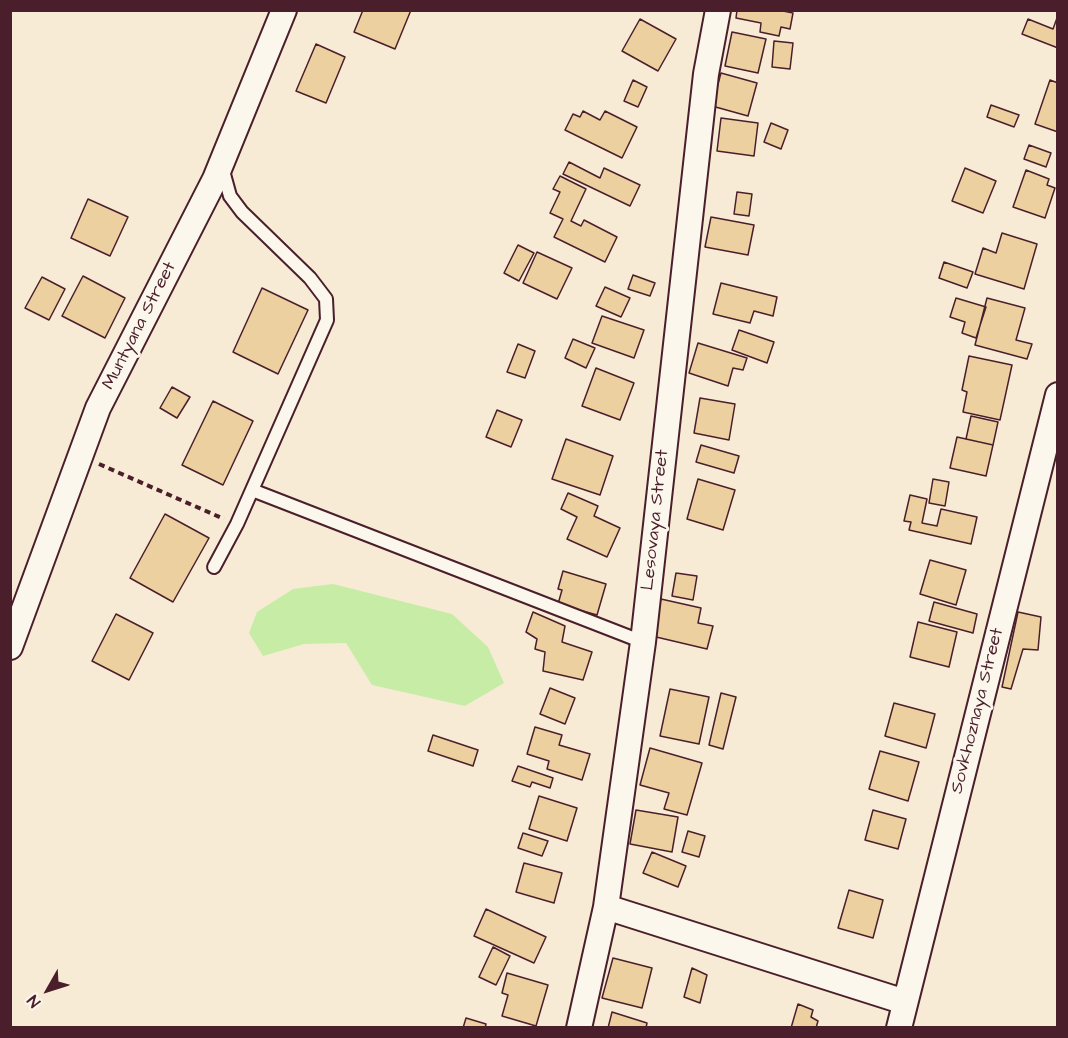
<!DOCTYPE html>
<style>
body{margin:0}
#map{position:relative;width:1068px;height:1038px;overflow:hidden;background:#f7ebd5;font-family:"Architects Daughter",sans-serif}
canvas{display:block}
.frame{position:absolute;inset:0;border:12px solid #4a1f2b;pointer-events:none}
.north{position:absolute;left:18px;top:960px;width:60px;height:60px;-webkit-text-stroke:4px #fbf7ec;paint-order:stroke;rotate:231deg;font-size:16px;font-weight:700;line-height:24px;text-align:center;color:#4a1f2b}
.north::after{content:'';display:block;margin:auto;width:21px;height:27px;background:#4a1f2b;clip-path:polygon(50% 0,100% 100%,50% 72%,0 100%)}
</style>
<div id="map">
<canvas width="1068" height="1038"></canvas>
<div class="frame"></div>
<div class="north">N</div>
</div>
<script>
const context = document.querySelector('canvas').getContext('2d');
context.lineJoin = 'round';
function fill(path, color) {
  context.fillStyle = color;
  context.fill(path, 'evenodd');
}
function toPath(rows) {
  const path = new Path2D();
  for (const r of rows) {
    path.moveTo(r[0], r[1]);
    for (let i = 2; i < r.length; i += 2) path.lineTo(r[i], r[i + 1]);
  }
  return path;
}
function strokePath(path, color, width, dash) {
  context.strokeStyle = color;
  context.lineWidth = width;
  context.lineCap = dash ? 'butt' : 'round';
  context.setLineDash(dash || []);
  context.stroke(path);
}
function drawText(font, color, halo, rows, align = 'center') {
  context.font = font + ' "Architects Daughter",sans-serif';
  context.lineWidth = 6;
  context.setLineDash([]);
  context.textBaseline = 'middle';
  context.strokeStyle = halo;
  context.fillStyle = color;
  for (const [text, x, y, turn = 0] of rows) {
    context.save();
    context.translate(x, y);
    context.rotate((+turn || 0) * Math.PI / 180);
    context.textAlign = isNaN(turn) ? turn : align;
    if (halo) context.strokeText(text, 0, 0);
    context.fillText(text, 0, 0);
    context.restore();
  }
}
fill(toPath([
 [333,584,452,614,488,647,504,683,465,706,372,685,346,643,304,644,263,656,249,633,257,612,293,589]
]), '#c7eca6');
const building = toPath([
 [363,10,411,10,395,49,354,32,363,10],
 [737,10,778,10,793,13,790,29,781,27,779,36,760,32,761,23,736,18,737,10],
 [1057,18,1058,48,1022,34,1028,19,1053,29,1057,18],
 [640,19,676,39,658,71,622,51,640,19],
 [732,32,766,39,758,73,725,66,732,32],
 [774,41,793,43,790,69,772,67,774,41],
 [316,44,345,57,326,103,296,91,316,44],
 [721,73,757,83,748,116,712,106,721,73],
 [633,80,647,87,638,107,624,101,633,80],
 [1050,80,1058,83,1058,132,1035,124,1050,80],
 [991,105,1019,115,1014,127,987,117,991,105],
 [583,111,600,120,605,111,637,127,622,158,565,130,573,114,580,117,583,111],
 [721,118,758,123,754,156,717,151,721,118],
 [771,123,788,130,781,149,764,142,771,123],
 [1029,145,1051,153,1046,167,1024,159,1029,145],
 [569,162,600,178,604,168,640,185,630,206,563,174,569,162],
 [965,168,996,181,983,213,952,201,965,168],
 [1026,170,1049,179,1047,185,1055,188,1045,218,1013,207,1026,170],
 [560,176,586,189,571,221,581,226,584,220,617,237,605,262,554,237,563,219,550,213,560,192,553,189,560,176],
 [737,192,752,194,749,216,734,214,737,192],
 [88,199,128,217,110,256,71,238,88,199],
 [711,217,754,225,748,255,705,247,711,217],
 [1002,233,1037,244,1024,289,975,274,983,248,996,253,1002,233],
 [518,245,534,253,519,281,504,273,518,245],
 [537,252,572,268,557,299,523,283,537,252],
 [944,262,973,272,967,288,939,278,944,262],
 [633,275,655,283,650,296,628,289,633,275],
 [83,276,125,298,105,338,62,316,83,276],
 [42,277,65,289,49,320,25,308,42,277],
 [721,283,777,297,773,316,754,311,750,323,713,314,721,283],
 [605,287,630,298,621,317,596,306,605,287],
 [262,288,308,310,278,374,233,352,262,288],
 [956,298,986,307,976,338,962,333,965,322,950,317,956,298],
 [987,298,1025,308,1016,340,1032,344,1027,359,975,345,987,298],
 [602,316,644,330,634,358,592,343,602,316],
 [739,330,774,342,767,363,732,350,739,330],
 [573,339,595,348,586,368,565,358,573,339],
 [698,343,747,358,743,370,733,368,728,386,689,373,698,343],
 [518,344,535,351,525,378,507,372,518,344],
 [969,356,1012,365,1000,420,963,412,967,392,962,390,969,356],
 [596,368,634,383,620,420,582,406,596,368],
 [172,387,190,397,177,418,160,408,172,387],
 [700,398,735,404,729,440,694,433,700,398],
 [213,401,253,421,223,485,182,465,213,401],
 [497,410,522,420,511,447,486,437,497,410],
 [971,416,998,422,993,445,966,439,971,416],
 [957,437,993,445,986,476,950,468,957,437],
 [566,439,613,456,600,495,552,479,566,439],
 [701,445,739,456,734,473,696,462,701,445],
 [698,479,735,490,723,530,687,519,698,479],
 [933,479,949,482,945,506,929,503,933,479],
 [568,493,598,506,594,516,620,528,607,557,567,539,577,517,561,509,568,493],
 [910,495,927,499,922,523,937,526,941,509,977,517,971,544,909,530,911,522,904,521,910,495],
 [165,514,209,538,173,602,130,578,165,514],
 [930,560,966,570,956,605,920,594,930,560],
 [563,571,606,584,597,615,558,604,562,590,558,589,563,571],
 [676,573,697,576,693,600,672,596,676,573],
 [661,599,701,608,698,623,713,626,707,649,652,636,661,599],
 [934,602,977,614,973,633,929,621,934,602],
 [533,612,565,626,562,642,592,652,583,680,543,671,545,652,535,649,537,639,526,632,533,612],
 [1018,612,1041,617,1038,650,1023,649,1011,689,1002,687,1018,612],
 [116,614,153,633,129,680,92,661,116,614],
 [918,622,957,632,949,667,910,657,918,622],
 [550,688,575,698,565,724,540,714,550,688],
 [670,689,709,697,699,744,660,736,670,689],
 [721,693,736,697,723,749,709,745,721,693],
 [894,703,935,714,926,748,885,736,894,703],
 [535,727,562,735,559,745,590,754,582,780,547,769,549,761,527,754,535,727],
 [433,735,478,750,473,766,428,751,433,735],
 [650,748,702,763,687,815,664,809,669,793,640,785,650,748],
 [880,751,919,762,908,801,869,789,880,751],
 [518,766,553,778,550,788,532,782,530,787,512,781,518,766],
 [539,796,577,808,567,841,529,829,539,796],
 [636,810,678,817,672,852,630,844,636,810],
 [873,810,906,819,898,849,865,840,873,810],
 [688,831,705,836,699,857,682,852,688,831],
 [523,833,548,841,542,856,518,848,523,833],
 [652,852,686,866,678,887,643,873,652,852],
 [524,863,562,873,554,903,516,892,524,863],
 [849,890,883,900,873,938,838,928,849,890],
 [486,909,546,937,534,963,474,936,486,909],
 [493,947,510,956,496,985,479,977,493,947],
 [613,958,652,968,642,1008,602,998,613,958],
 [692,968,707,975,700,1003,684,997,692,968],
 [507,973,548,985,536,1026,502,1016,508,995,502,993,507,973],
 [798,1004,813,1010,811,1017,818,1021,816,1028,791,1028,798,1004],
 [612,1012,647,1023,646,1028,608,1028,612,1012],
 [466,1018,486,1024,485,1028,463,1028,466,1018]
]);
fill(building, '#edd0a0');
strokePath(building, '#4a1f2b', 1.5);
const service = toPath([
 [252,490,643,642],
 [214,567,237,524,327,320,326,299,310,278,242,212,230,196,222,167]
]);
const minor = toPath([
 [10,647,98,408,215,179,284,10],
 [606,907,905,1002],
 [579,1028,606,907,643,642,706,74,718,10],
 [899,1028,1058,395]
]);
strokePath(service, '#4a1f2b', 16);
strokePath(minor, '#4a1f2b', 28);
strokePath(toPath([
 [99,464,224,519]
]), '#4a1f2b', 4, [6, 4.5]);
strokePath(service, '#fbf7ec', 12);
strokePath(minor, '#fbf7ec', 24);
drawText('18px', '#4a1f2b', '#fbf7ec', [
 ["Muntyana Street",140,326,-63],
 ["Lesovaya Street",656,520,-84],
 ["Sovkhoznaya Street",978,711,-76]
]);
</script>
